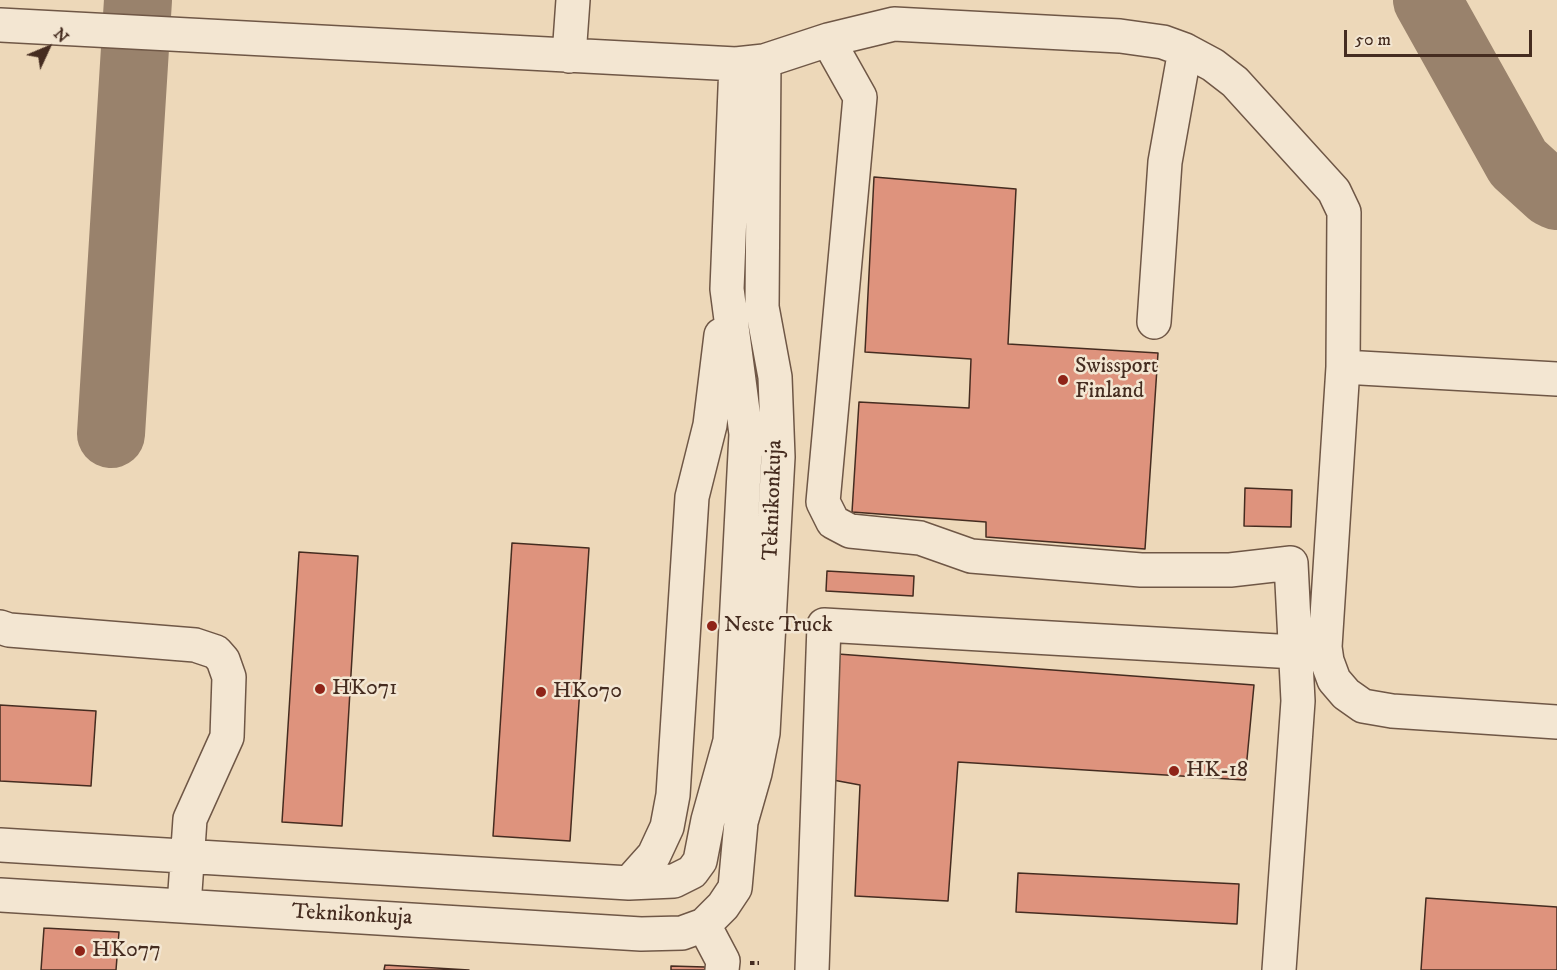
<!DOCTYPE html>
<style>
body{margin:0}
#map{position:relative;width:1557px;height:970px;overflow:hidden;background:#edd8b9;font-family:"IM FELL DW Pica",serif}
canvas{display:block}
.north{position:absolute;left:18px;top:18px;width:60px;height:60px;-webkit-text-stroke:4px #f3e6d2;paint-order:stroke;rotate:46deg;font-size:16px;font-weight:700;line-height:24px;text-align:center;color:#452c20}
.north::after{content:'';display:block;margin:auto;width:21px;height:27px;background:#452c20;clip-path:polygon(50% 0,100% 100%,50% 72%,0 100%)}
.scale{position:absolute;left:1344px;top:30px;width:188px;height:27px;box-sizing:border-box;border:3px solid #452c20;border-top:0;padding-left:8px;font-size:18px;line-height:21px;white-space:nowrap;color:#452c20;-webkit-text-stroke:4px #f3e6d2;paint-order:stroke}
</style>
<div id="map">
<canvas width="1557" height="970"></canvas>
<div class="north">N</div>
<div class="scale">50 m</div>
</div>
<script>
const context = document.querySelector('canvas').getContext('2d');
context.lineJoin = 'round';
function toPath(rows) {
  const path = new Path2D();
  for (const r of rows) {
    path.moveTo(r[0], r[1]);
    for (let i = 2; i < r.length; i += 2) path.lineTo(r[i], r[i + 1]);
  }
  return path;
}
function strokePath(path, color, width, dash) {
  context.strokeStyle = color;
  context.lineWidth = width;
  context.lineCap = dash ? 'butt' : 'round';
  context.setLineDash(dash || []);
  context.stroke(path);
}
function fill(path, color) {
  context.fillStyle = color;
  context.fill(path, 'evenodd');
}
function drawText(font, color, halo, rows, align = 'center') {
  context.font = font + ' "IM FELL DW Pica",serif';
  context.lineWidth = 5;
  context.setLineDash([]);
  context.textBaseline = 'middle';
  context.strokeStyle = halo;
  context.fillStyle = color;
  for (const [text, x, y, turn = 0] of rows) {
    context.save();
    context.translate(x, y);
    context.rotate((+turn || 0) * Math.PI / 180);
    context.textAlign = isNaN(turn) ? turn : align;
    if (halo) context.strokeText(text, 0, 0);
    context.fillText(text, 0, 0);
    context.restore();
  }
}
strokePath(toPath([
 [1427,0,1518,163,1551,193,1557,196],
 [111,434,138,0]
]), '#99826c', 68);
const building = toPath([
 [874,177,1016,189,1008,344,1158,353,1145,549,986,537,986,522,852,512,859,402,969,408,971,359,865,352,874,177],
 [1245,488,1292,490,1291,527,1244,526,1245,488],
 [512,543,589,548,570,841,493,836,512,543],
 [299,552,358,556,342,826,282,822,299,552],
 [827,571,914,576,913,596,826,591,827,571],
 [838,654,1254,685,1245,780,958,762,948,901,855,896,860,785,833,780,838,654],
 [0,705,96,711,91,786,0,781,0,705],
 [1018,873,1239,884,1237,924,1016,912,1018,873],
 [1426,898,1557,907,1557,970,1421,970,1426,898],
 [44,928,119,932,116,970,41,970,44,928],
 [385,965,469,970,384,970,385,965],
 [671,966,705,967,705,970,671,970,671,966]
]);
fill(building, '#de937d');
strokePath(building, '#452c20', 1.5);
const minor = toPath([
 [0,25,736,64,764,61,828,40,894,24,1120,36,1163,42,1185,50,1213,65,1235,82,1334,191,1344,212,1343,367,1325,647,1327,661,1334,680,1346,694,1363,706,1392,711,1557,722],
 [828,40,860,97,823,502,833,522,850,531,920,538,971,556,1141,570,1230,570,1291,563,1298,701,1279,970],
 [569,56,573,0],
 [1154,322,1165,162,1185,50],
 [1343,367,1557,379],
 [0,627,9,630,195,645,216,652,223,660,229,677,227,737,190,819,184,906],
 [0,845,629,883,674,881,692,872,700,861,708,820,730,741,746,434,727,289,736,64],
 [629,883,654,855,667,827,673,795,692,497,710,425,721,335],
 [0,895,641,934,682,933,704,925,723,906,735,888,741,822,755,773,763,733,778,457,775,377,762,307,764,61],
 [704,925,723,961,722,970],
 [812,970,824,625,1295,652]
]);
strokePath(minor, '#6f5746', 36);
strokePath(toPath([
 [750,963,759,963]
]), '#452c20', 4, [4.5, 3]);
strokePath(minor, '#f3e6d2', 33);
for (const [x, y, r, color] of [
 [1063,380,6,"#8f2418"],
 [712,626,6,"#8f2418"],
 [320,689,6,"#8f2418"],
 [541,692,6,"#8f2418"],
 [1174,771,6,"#8f2418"],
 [80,951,6,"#8f2418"]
]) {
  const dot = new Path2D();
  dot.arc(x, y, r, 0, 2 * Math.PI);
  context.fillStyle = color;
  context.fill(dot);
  strokePath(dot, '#f3e6d2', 2);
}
drawText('22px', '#452c20', '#f3e6d2', [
 ["Swissport",1075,367],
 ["Finland",1075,392],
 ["Neste Truck",724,626],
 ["HK071",332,689],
 ["HK070",553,692],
 ["HK-18",1186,771],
 ["HK077",92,951]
], 'left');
drawText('22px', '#452c20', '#f3e6d2', [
 ["Teknikonkuja",774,500,-88],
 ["Teknikonkuja",352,916,3]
]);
</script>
